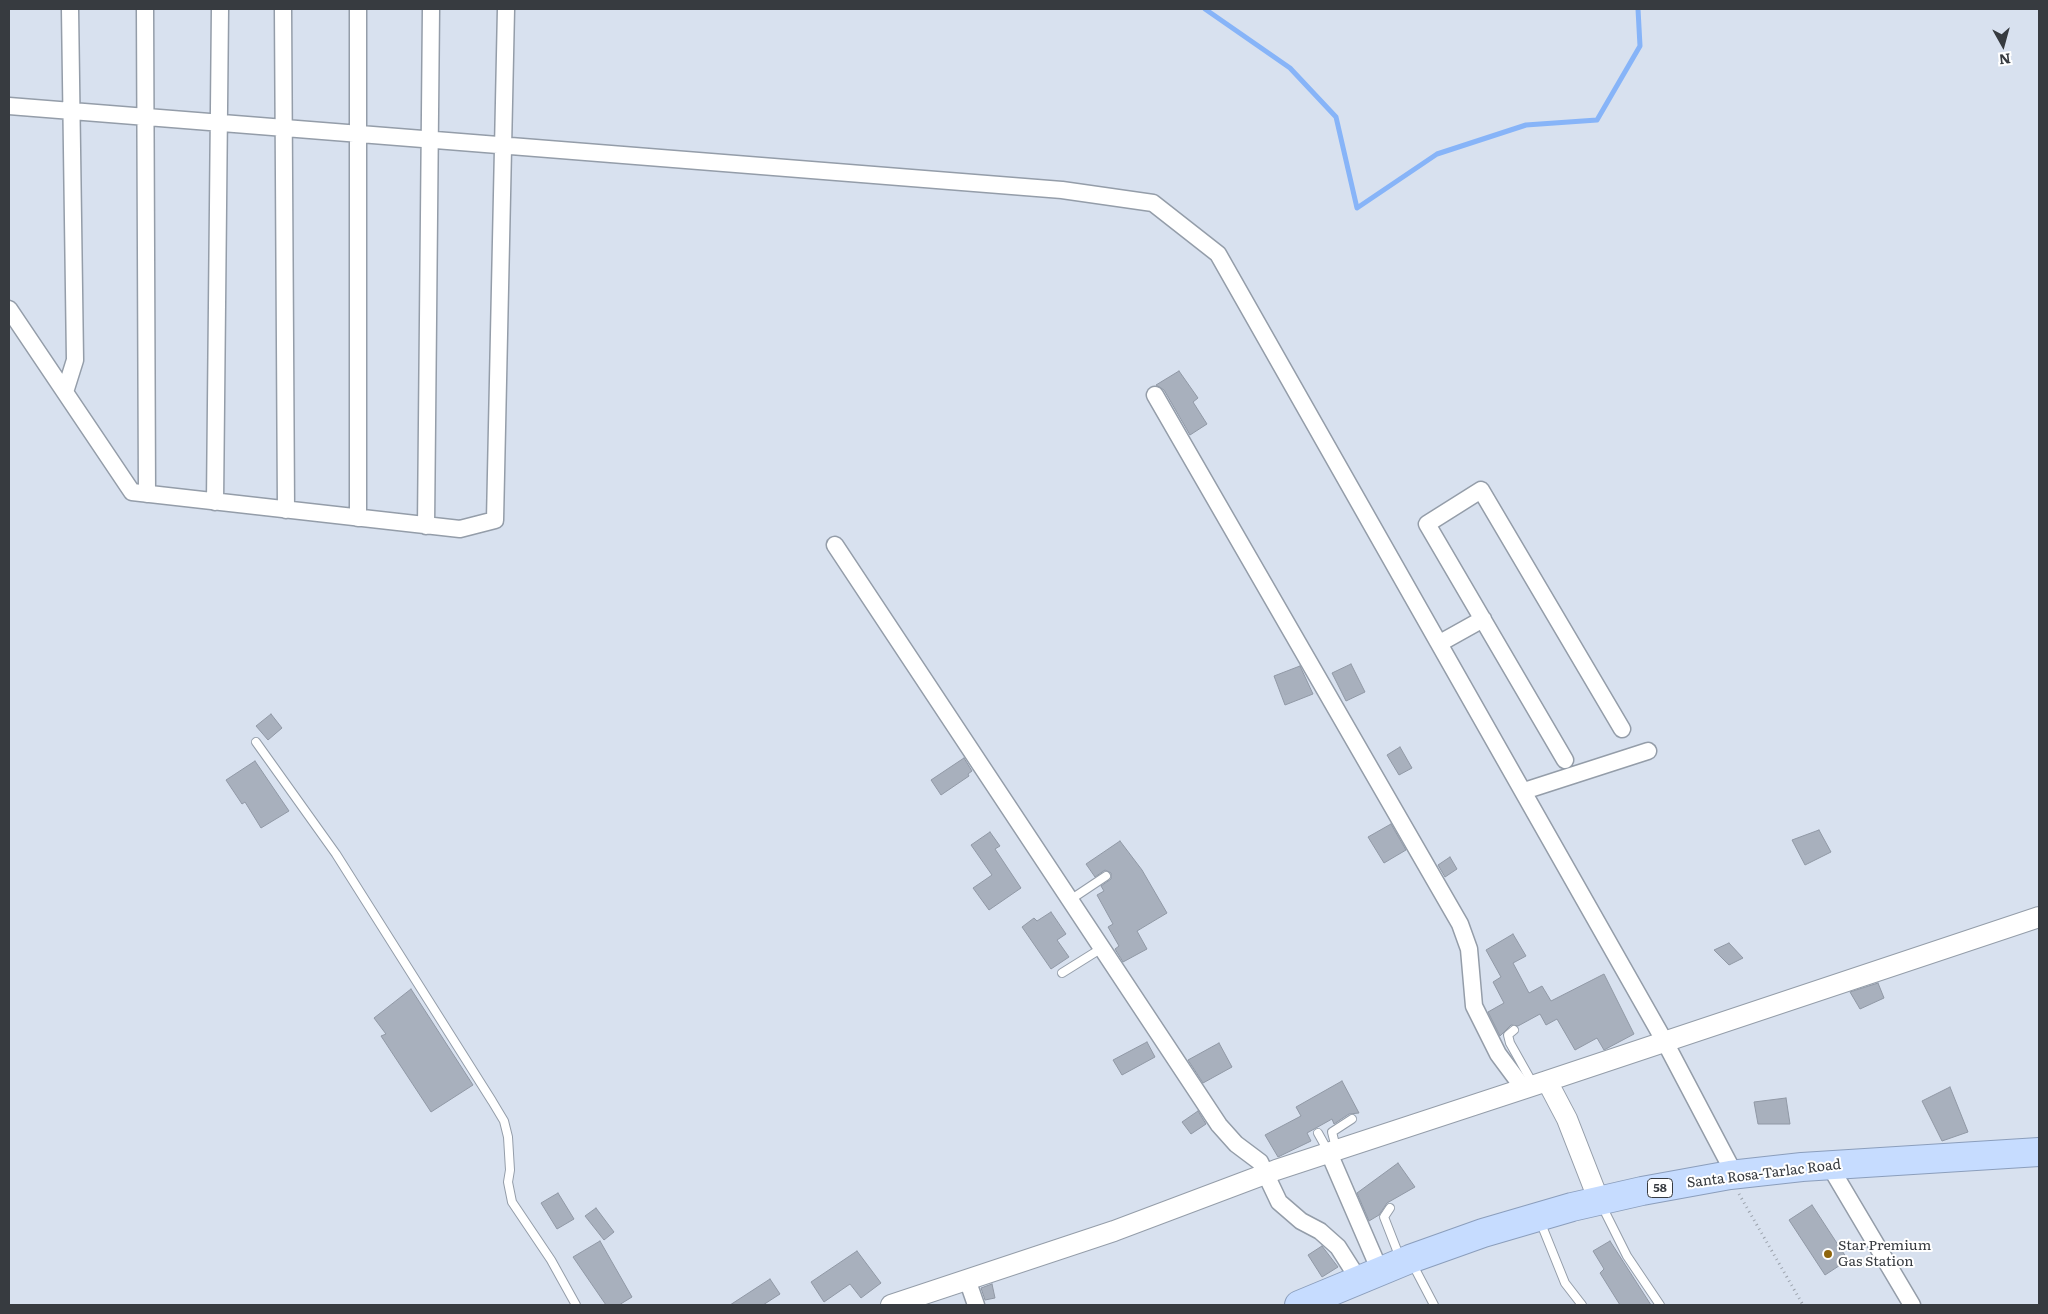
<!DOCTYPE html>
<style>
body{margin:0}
#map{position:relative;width:2048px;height:1314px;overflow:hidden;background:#d8e1ef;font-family:Literata,serif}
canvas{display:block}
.frame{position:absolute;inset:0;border:10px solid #373b40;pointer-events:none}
.north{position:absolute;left:1978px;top:20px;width:50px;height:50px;-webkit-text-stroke:4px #fff;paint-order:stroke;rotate:173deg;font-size:14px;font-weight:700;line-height:20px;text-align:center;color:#373b40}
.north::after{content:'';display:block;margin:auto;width:18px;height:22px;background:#373b40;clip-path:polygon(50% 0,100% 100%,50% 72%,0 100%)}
</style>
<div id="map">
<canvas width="2048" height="1314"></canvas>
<div class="frame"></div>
<div class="north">N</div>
</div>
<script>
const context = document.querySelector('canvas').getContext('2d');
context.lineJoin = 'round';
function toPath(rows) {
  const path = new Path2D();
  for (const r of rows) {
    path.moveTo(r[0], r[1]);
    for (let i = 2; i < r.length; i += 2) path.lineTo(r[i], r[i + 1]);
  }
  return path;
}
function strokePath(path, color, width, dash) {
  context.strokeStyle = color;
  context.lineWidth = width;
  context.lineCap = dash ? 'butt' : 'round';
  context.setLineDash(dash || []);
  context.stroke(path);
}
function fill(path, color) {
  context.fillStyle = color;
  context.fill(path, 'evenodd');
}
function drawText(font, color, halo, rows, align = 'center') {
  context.font = font + ' Literata,serif';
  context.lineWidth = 4;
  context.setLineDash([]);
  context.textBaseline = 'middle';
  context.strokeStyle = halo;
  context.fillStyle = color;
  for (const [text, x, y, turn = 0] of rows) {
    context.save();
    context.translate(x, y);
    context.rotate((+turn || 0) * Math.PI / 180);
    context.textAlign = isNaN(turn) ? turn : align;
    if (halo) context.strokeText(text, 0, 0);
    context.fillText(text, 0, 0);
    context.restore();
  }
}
strokePath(toPath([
 [1205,9,1290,68,1336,117,1357,208,1437,154,1526,125,1597,120,1640,46,1638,9]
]), '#87b4f8', 5);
const building = toPath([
 [1179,371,1198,398,1193,402,1207,424,1190,435,1164,390,1156,385,1179,371],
 [1351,664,1365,692,1346,701,1332,673,1351,664],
 [1300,666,1313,694,1285,705,1274,676,1300,666],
 [271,714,282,728,268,740,256,726,271,714],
 [1400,747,1412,768,1399,775,1387,755,1400,747],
 [964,758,972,771,968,774,969,776,941,795,931,780,964,758],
 [255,761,289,811,261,828,245,802,242,804,226,780,255,761],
 [1391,824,1406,850,1384,863,1368,837,1391,824],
 [1819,830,1831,852,1805,865,1792,840,1819,830],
 [990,832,1000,846,995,849,1021,888,989,910,973,888,992,875,971,845,990,832],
 [1120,841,1142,870,1167,913,1137,931,1147,949,1123,962,1115,949,1119,946,1108,927,1113,924,1097,895,1104,891,1101,886,1111,879,1111,873,1105,870,1095,877,1086,864,1120,841],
 [1450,857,1457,869,1445,877,1438,865,1450,857],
 [1051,912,1066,934,1057,940,1069,957,1051,969,1022,927,1034,918,1037,921,1051,912],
 [1513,934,1526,956,1513,963,1529,993,1542,986,1551,1001,1604,974,1634,1034,1604,1050,1597,1038,1575,1050,1557,1019,1546,1025,1540,1014,1518,1026,1511,1025,1500,1036,1488,1012,1504,1003,1493,982,1501,977,1486,950,1513,934],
 [1729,943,1743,958,1729,965,1714,950,1729,943],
 [1878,983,1884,998,1860,1009,1850,992,1878,983],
 [411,989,473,1085,431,1112,381,1036,386,1034,374,1018,411,989],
 [1147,1042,1155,1057,1122,1075,1113,1060,1147,1042],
 [1219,1043,1232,1067,1203,1083,1188,1060,1219,1043],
 [1342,1081,1359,1113,1349,1114,1334,1124,1332,1119,1307,1133,1311,1141,1278,1157,1265,1135,1301,1116,1296,1107,1342,1081],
 [1950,1087,1968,1132,1942,1141,1922,1101,1950,1087],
 [1786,1098,1790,1124,1758,1124,1754,1102,1786,1098],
 [1198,1111,1206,1124,1191,1134,1182,1122,1198,1111],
 [1398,1163,1415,1187,1387,1203,1379,1215,1369,1221,1357,1193,1398,1163],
 [558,1193,574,1219,557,1229,541,1203,558,1193],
 [1812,1205,1848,1260,1825,1275,1789,1220,1812,1205],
 [596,1208,614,1232,604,1240,585,1216,596,1208],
 [600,1241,632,1297,619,1305,606,1305,573,1257,600,1241],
 [1610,1241,1651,1305,1620,1305,1600,1273,1604,1269,1593,1251,1610,1241],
 [1322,1246,1338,1267,1322,1277,1308,1255,1322,1246],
 [857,1251,881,1283,861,1298,850,1284,824,1302,811,1282,857,1251],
 [770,1279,780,1294,763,1305,730,1305,770,1279],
 [992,1284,995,1298,985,1300,981,1288,992,1284]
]);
fill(building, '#a8b0bd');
strokePath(building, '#9098a5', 1);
const service = toPath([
 [256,742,336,854,492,1101,504,1121,508,1137,510,1170,508,1182,512,1202,551,1260,576,1305],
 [1070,900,1106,876],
 [1062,973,1102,948],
 [1514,1030,1508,1035,1510,1043,1533,1084],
 [1318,1133,1328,1151],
 [1336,1148,1332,1132,1352,1119],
 [1602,1206,1627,1256,1660,1305],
 [1390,1208,1384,1217,1400,1258],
 [1540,1221,1565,1283,1582,1305],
 [1412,1263,1434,1305]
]);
const minor = toPath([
 [145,9,147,494],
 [283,9,286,510],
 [9,106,1062,190,1153,203,1218,254,1665,1042,1735,1175],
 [9,309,132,492,460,529,495,520,506,9],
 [65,392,75,360,70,9],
 [1155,395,1460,924,1469,949,1474,1006,1498,1054,1524,1089],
 [215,502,220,9],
 [358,518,358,9],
 [426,526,431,9],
 [835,545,1219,1125,1236,1144,1260,1162,1279,1202,1301,1221,1320,1231,1338,1247,1359,1280],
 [1440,643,1483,619],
 [1565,760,1427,524,1481,490,1622,729],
 [1524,791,1648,751],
 [1329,1153,1380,1271],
 [1829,1165,1912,1305],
 [967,1279,976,1305]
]);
const tertiary = toPath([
 [1599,1201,1567,1119,1547,1081,2039,917],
 [891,1305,1114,1231,1276,1170,1547,1081]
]);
const trunk = toPath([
 [1299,1305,1410,1259,1483,1233,1572,1207,1642,1191,1730,1175,1802,1167,2039,1152]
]);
strokePath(service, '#949da9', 10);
strokePath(minor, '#949da9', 19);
strokePath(tertiary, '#949da9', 22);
strokePath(trunk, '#8b9ebc', 30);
strokePath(toPath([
 [1739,1194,1803,1305]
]), '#9ba2ac', 3, [1, 4]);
strokePath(service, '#fff', 8);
strokePath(minor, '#fff', 16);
strokePath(tertiary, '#fff', 20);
strokePath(trunk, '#c6dcff', 28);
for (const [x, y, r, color] of [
 [1828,1254,5,"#8f650c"]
]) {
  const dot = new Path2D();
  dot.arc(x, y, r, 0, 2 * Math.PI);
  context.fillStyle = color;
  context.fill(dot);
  strokePath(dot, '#fff', 2);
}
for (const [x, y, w] of [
 [1660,1188,25]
]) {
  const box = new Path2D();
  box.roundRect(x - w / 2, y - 9.5, w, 19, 4);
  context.fillStyle = '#fff';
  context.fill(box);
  strokePath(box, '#373b40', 1);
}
drawText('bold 12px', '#373b40', null, [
 ["58",1660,1188]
]);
drawText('14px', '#373b40', '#fff', [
 ["Santa Rosa-Tarlac Road",1764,1174,-7]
]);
drawText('14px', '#373b40', '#fff', [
 ["Star Premium",1838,1246],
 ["Gas Station",1838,1262]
], 'left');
</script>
